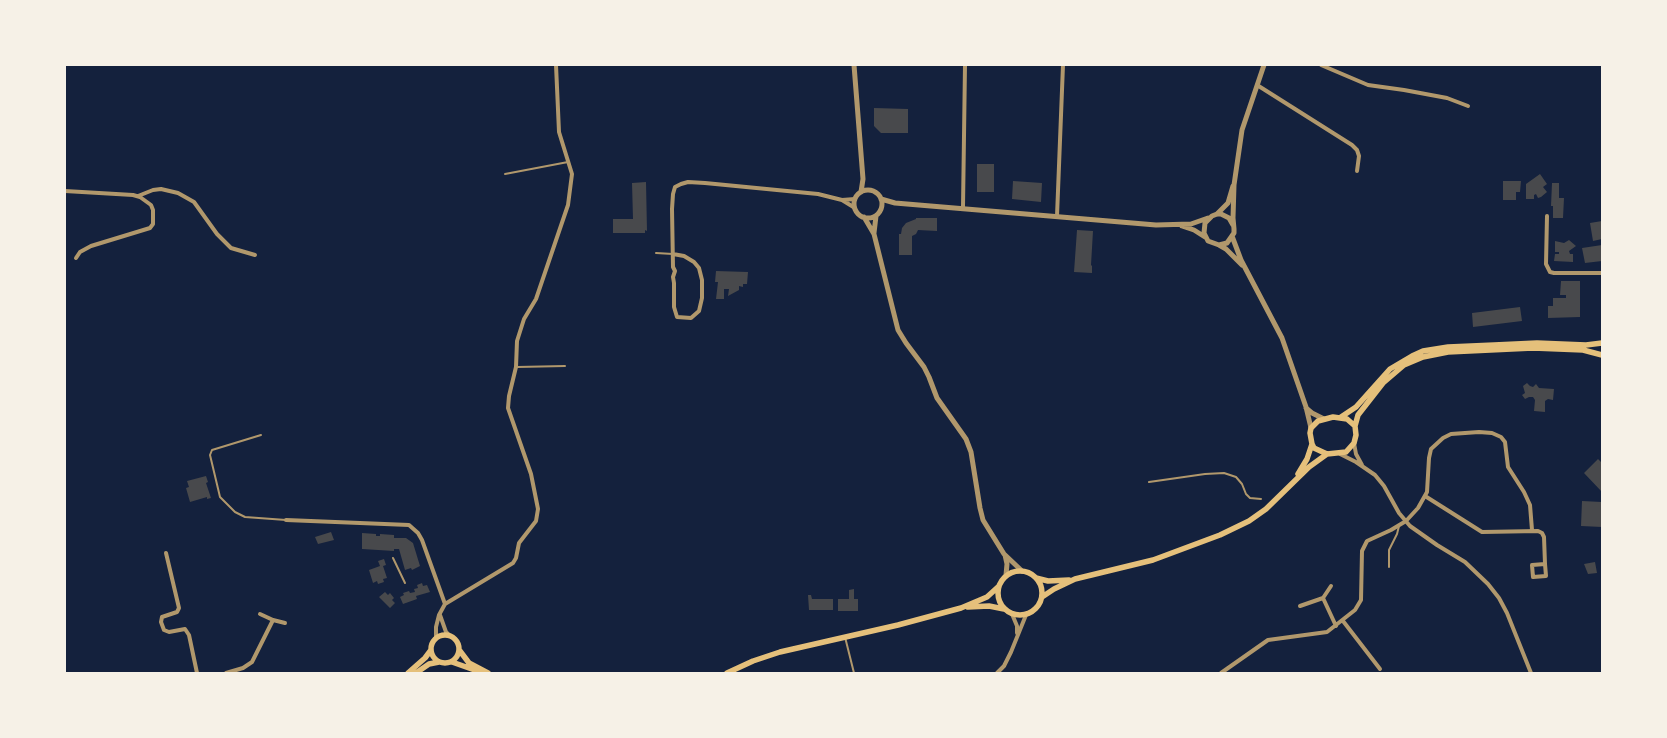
<!DOCTYPE html>
<style>
body{margin:0}
#map{position:relative;width:1667px;height:738px;overflow:hidden;background:#14213d;font-family:"Varela Round",sans-serif}
canvas{display:block}
.frame{position:absolute;inset:0;border:66px solid #f6f1e7;pointer-events:none}
</style>
<div id="map">
<canvas width="1667" height="738"></canvas>
<div class="frame"></div>
</div>
<script>
const context = document.querySelector('canvas').getContext('2d');
context.lineJoin = 'round';
function fill(path, color) {
  context.fillStyle = color;
  context.fill(path, 'evenodd');
}
function toPath(rows) {
  const path = new Path2D();
  for (const r of rows) {
    if (r.length === 3) {
      path.moveTo(r[0] + r[2], r[1]);
      path.arc(r[0], r[1], r[2], 0, 2 * Math.PI);
      continue;
    }
    path.moveTo(r[0], r[1]);
    for (let i = 2; i < r.length; i += 2) path.lineTo(r[i], r[i + 1]);
  }
  return path;
}
function strokePath(path, color, width, dash) {
  context.strokeStyle = color;
  context.lineWidth = width;
  context.lineCap = dash ? 'butt' : 'round';
  context.setLineDash(dash || []);
  context.stroke(path);
}
fill(toPath([
 [874,108,908,109,908,133,881,133,874,126],
 [977,164,994,164,994,192,977,192],
 [1540,174,1547,184,1543,187,1547,192,1541,197,1538,198,1536,194,1534,195,1534,199,1526,199,1526,184],
 [1013,181,1042,183,1041,202,1012,199],
 [1503,181,1521,181,1520,192,1516,192,1516,200,1503,200],
 [646,182,647,231,645,230,645,233,613,233,613,219,633,219,632,183],
 [1552,183,1559,183,1559,198,1564,198,1563,218,1553,218,1553,206,1551,206],
 [916,218,937,218,937,231,918,230,916,234,912,236,912,255,899,255,899,234,901,234,902,228,906,223,916,219],
 [1602,221,1602,239,1593,241,1590,223],
 [1077,230,1093,231,1091,265,1092,266,1092,273,1074,272],
 [1569,240,1576,246,1569,251,1570,254,1573,254,1573,262,1554,261,1555,254,1559,254,1559,252,1555,252,1555,241,1564,243],
 [1602,245,1602,261,1585,263,1582,248],
 [716,271,748,272,747,284,743,284,743,287,739,286,739,290,728,296,729,289,724,289,724,299,716,299,718,282,715,282],
 [1561,281,1580,281,1580,317,1548,318,1548,306,1553,306,1553,298,1566,298,1566,295,1560,295],
 [1520,307,1522,321,1473,327,1472,313],
 [1527,383,1530,386,1533,387,1536,384,1539,388,1554,389,1553,400,1548,399,1545,401,1545,412,1534,411,1535,400,1533,397,1529,397,1525,399,1522,395,1525,393,1523,386],
 [1598,459,1602,463,1602,492,1584,473],
 [206,476,208,482,206,483,211,498,207,499,207,497,190,502,186,488,189,487,187,481],
 [1582,501,1602,502,1602,527,1581,526],
 [331,532,334,540,318,544,315,537],
 [362,533,376,534,376,536,380,536,380,534,394,535,394,538,406,538,413,543,420,566,412,570,411,568,405,570,399,549,394,549,394,551,362,549],
 [384,559,386,565,383,566,387,578,383,579,384,582,378,584,377,581,373,583,369,570,380,566,378,561],
 [1595,562,1597,573,1588,574,1584,564],
 [422,583,423,586,427,585,430,592,416,596,417,599,403,604,400,597,404,595,403,593,409,591,410,593,415,592,414,589,418,588,417,585],
 [854,589,854,599,858,599,858,611,838,611,838,599,849,599,849,590],
 [385,592,388,595,390,593,394,598,392,600,395,603,390,608,379,597],
 [808,595,811,595,812,599,833,599,833,610,809,610]
]), '#48494c');
strokePath(toPath([
 [505,174,568,162],
 [656,253,673,254],
 [517,367,565,366],
 [261,435,212,450,210,455,220,497,235,512,245,517,286,520],
 [1149,482,1205,474,1224,473,1236,477,1242,484,1246,494,1250,498,1261,499],
 [393,558,405,583],
 [1389,567,1389,550,1397,534,1399,526],
 [845,637,854,673]
]), '#b1986c', 2);
strokePath(toPath([
 [1321,65,1368,85,1404,90,1447,98,1468,106],
 [1257,85,1352,145,1357,150,1359,156,1357,171],
 [65,191,133,195,140,197,151,205,153,210,153,224,150,228,91,246,80,252,76,258],
 [138,196,153,190,161,189,178,193,194,202,217,234,231,248,255,255],
 [963,207,965,65],
 [855,208,842,200,855,199],
 [1057,216,1063,65],
 [1547,216,1546,264,1550,272,1554,273,1602,273],
 [673,254,684,256,694,262,699,268,702,280,702,298,699,311,691,318,677,317,674,307,674,283,673,277,675,271,673,267,672,209,673,194,675,187,681,184,688,182,705,183,818,194,842,200],
 [1354,443,1356,454,1362,465],
 [1340,454,1356,462,1375,475,1384,486,1399,513,1410,526,1437,545,1465,562,1488,584,1499,598,1507,613,1531,673],
 [1425,496,1482,532,1538,531,1542,533,1544,537,1545,564,1546,576,1533,577,1532,565,1545,564],
 [286,520,409,525,418,533,422,540,445,604],
 [166,553,179,608,177,612,162,617,161,622,164,630,169,632,185,629,189,635,197,673],
 [1323,598,1336,626],
 [1300,606,1323,598,1331,586],
 [260,614,273,620,285,623],
 [1012,614,1017,626,1017,633],
 [440,615,446,632,450,636],
 [1343,621,1380,669],
 [436,638,436,627,439,615,445,604,513,563,516,558,519,543,536,521,538,509,531,474,508,408,509,396,516,367,517,341,524,319,536,299,568,205,572,174,559,132,556,65],
 [226,673,243,668,252,662,273,620],
 [997,673,1004,666,1011,652,1026,615],
 [1221,673,1268,640,1327,632,1355,610,1361,600,1362,551,1367,541,1391,530,1406,521,1418,508,1427,492,1429,458,1431,449,1443,438,1451,434,1479,432,1492,433,1501,437,1505,442,1508,467,1524,492,1530,505,1532,530]
]), '#b1986c', 4);
strokePath(toPath([
 [854,65,863,179,861,192],
 [868,204,14],
 [881,199,895,203,1156,225,1191,224,1208,218],
 [1217,214,1228,203,1233,186],
 [864,217,874,234,898,330,906,343,924,367,929,377,937,398,966,439,971,452,980,508,983,520,1004,554,1022,571],
 [1233,225,1229,218,1221,214,1217,214,1212,216,1205,223,1204,233,1208,241,1219,245,1227,243,1234,233,1234,229,1233,218,1234,185,1242,130,1264,65],
 [1182,226,1194,230,1205,237],
 [874,233,876,216],
 [1232,236,1241,260,1282,338,1306,407,1311,428],
 [1219,245,1226,249,1242,265],
 [1306,408,1312,413,1324,419],
 [1005,555,1007,564,1006,575]
]), '#b1986c', 5);
strokePath(toPath([
 [1333,417,1347,419,1355,426,1356,435,1354,443,1346,452,1327,454,1314,448,1312,444,1310,433,1311,428,1318,421,1333,417],
 [1341,417,1356,407,1390,369,1412,356,1423,351,1448,347,1494,345,1537,343,1586,345,1602,343],
 [1355,426,1358,415,1383,383,1404,365,1423,357,1448,352,1533,348,1583,350,1602,355],
 [1298,474,1307,459,1312,444],
 [1020,593,22],
 [1036,578,1048,581,1069,580],
 [1042,597,1054,589,1075,579,1153,560,1220,535,1249,521,1266,509,1309,467,1327,454],
 [968,607,989,606,1004,609],
 [445,649,14],
 [460,651,469,663,488,673],
 [452,662,483,673],
 [408,673,425,658,431,650],
 [416,673,429,664,439,662],
 [727,673,753,661,780,652,898,625,961,608,987,597,998,587]
]), '#e5c07b', 5.5);
</script>
